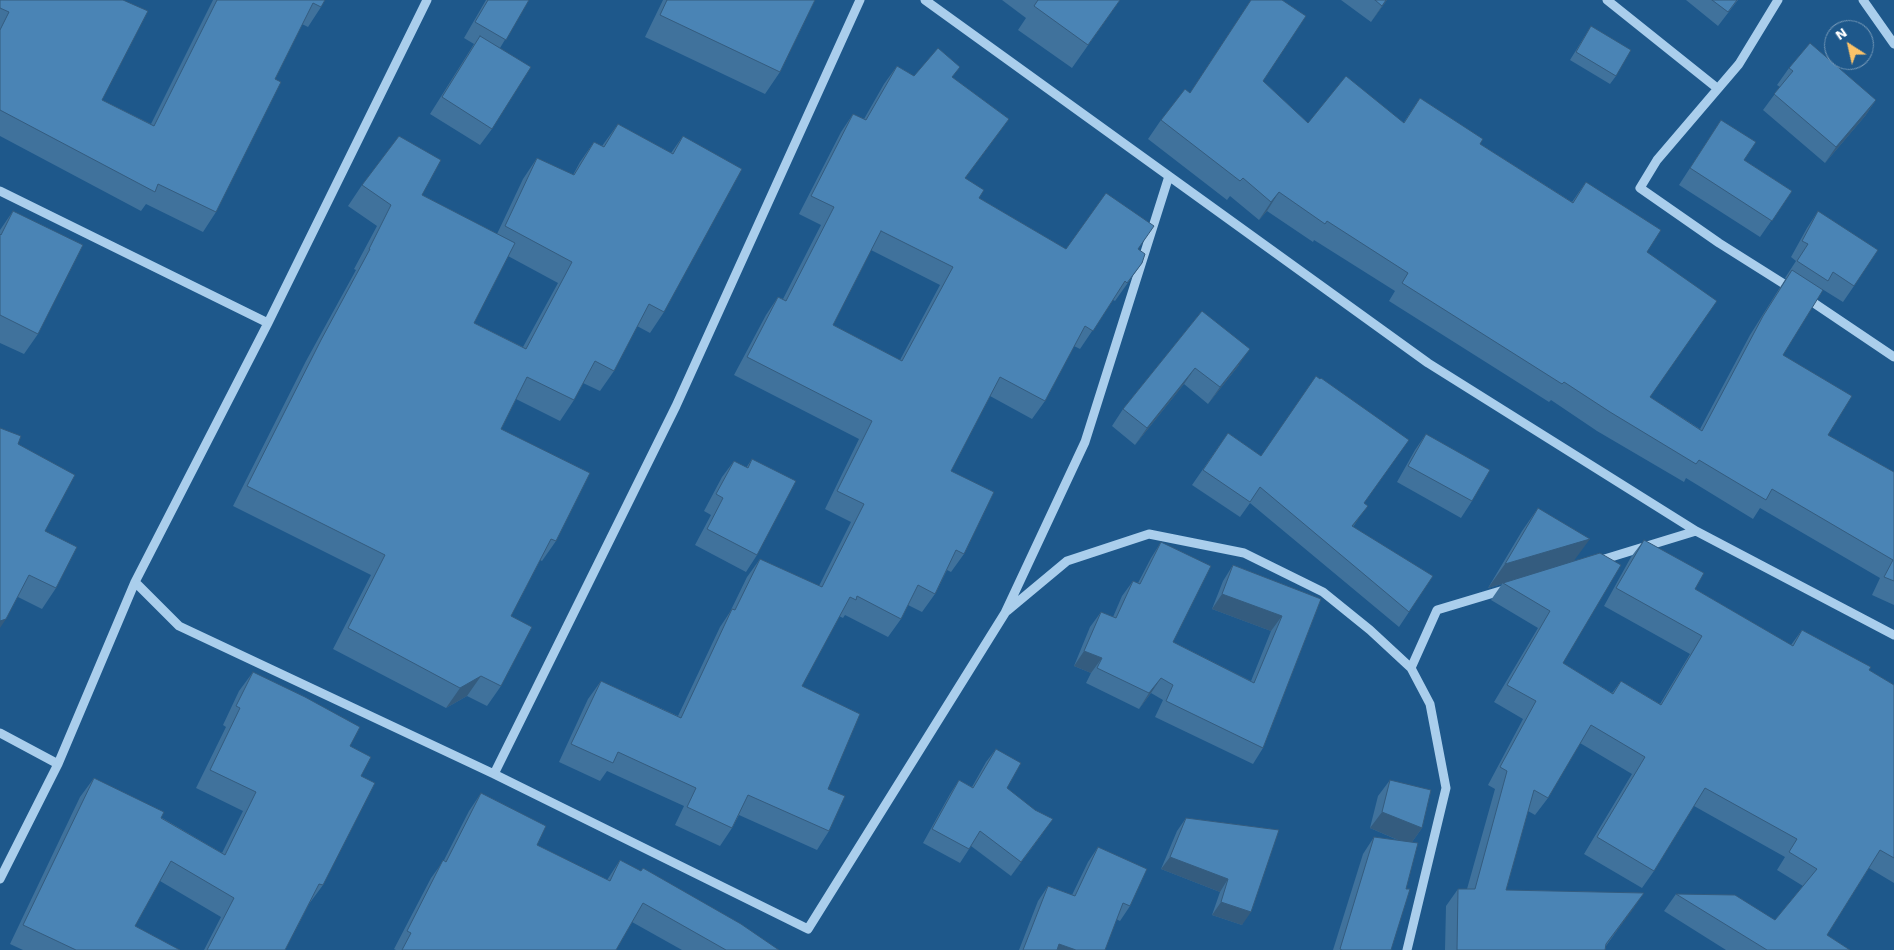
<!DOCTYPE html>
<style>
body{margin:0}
#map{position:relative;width:1894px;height:950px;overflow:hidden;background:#1e588b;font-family:"Work Sans",sans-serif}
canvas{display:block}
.north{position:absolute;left:1824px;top:20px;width:50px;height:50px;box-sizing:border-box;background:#1e588b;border:1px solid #789bb9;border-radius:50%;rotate:325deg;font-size:14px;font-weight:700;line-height:20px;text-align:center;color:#fff}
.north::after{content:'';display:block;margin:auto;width:18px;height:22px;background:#fbc369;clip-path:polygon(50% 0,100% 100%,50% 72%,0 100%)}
</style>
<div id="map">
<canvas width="1894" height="950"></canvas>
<div class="north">N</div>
</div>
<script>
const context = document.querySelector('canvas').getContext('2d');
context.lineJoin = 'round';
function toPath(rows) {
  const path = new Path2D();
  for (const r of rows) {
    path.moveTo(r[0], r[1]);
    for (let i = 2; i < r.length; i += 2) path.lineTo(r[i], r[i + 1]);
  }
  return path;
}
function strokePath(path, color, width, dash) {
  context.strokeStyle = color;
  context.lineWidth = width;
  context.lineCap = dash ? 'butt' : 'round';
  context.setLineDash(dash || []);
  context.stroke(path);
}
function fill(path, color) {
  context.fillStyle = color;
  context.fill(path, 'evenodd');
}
strokePath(toPath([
 [925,0,1428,363,1696,531,1894,635],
 [1607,0,1717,88],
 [1778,0,1739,64,1657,160,1640,188,1719,243,1792,289],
 [1863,0,1894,44],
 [0,191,268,323],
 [1805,297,1894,357],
 [1598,561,1696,531],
 [135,582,179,626,494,774,676,406,860,0],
 [1007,611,1067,561,1149,534,1244,553,1323,592,1370,630,1411,668],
 [0,733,58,764],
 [494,774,808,929,1005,613,1085,442,1169,176],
 [0,879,58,764,135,582,268,323,427,0],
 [1407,950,1446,788,1430,704,1411,668,1437,610,1507,589]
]), '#aaceec', 9);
fill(toPath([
 [0,0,102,100,151,124,213,0,325,0,321,7,308,27,302,24,275,79,216,212,203,232,146,204,141,211,0,136],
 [486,0,529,0,500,48,492,129,480,145,430,114,474,44,464,38],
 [663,0,815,0,780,72,765,94,645,37],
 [1002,0,1120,0,1072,68,1018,30,1026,18],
 [1251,0,1282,0,1263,81,1308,123,1404,122,1420,98,1480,144,1572,202,1586,182,1647,252,1650,397,1700,429,1750,335,1786,278,1785,278,1796,261,1791,257,1807,228,1818,211,1854,286,1843,302,1822,289,1783,355,1828,435,1894,472,1894,605,1872,595,1880,578,1760,508,1753,519,1686,478,1684,482,1597,431,1551,400,1549,402,1389,301,1395,291,1314,240,1313,242,1267,211,1259,220,1230,196,1227,200,1148,139,1161,120,1190,93],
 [1341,0,1387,0,1371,22],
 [1686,0,1738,0,1718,26],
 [1591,26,1616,76,1610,84,1570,60],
 [897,66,914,76,953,78,1009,119,965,178,979,198,1066,249,1138,249,1142,263,1115,301,1113,300,1080,349,1074,346,1045,401,1032,419,990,396,951,471,964,554,951,572,947,570,935,594,922,612,908,605,901,619,888,637,845,615,843,618,839,616,802,686,828,789,829,831,817,850,739,815,732,828,720,846,675,825,684,806,607,771,600,781,559,762,588,699,601,681,678,716,720,627,730,612,747,577,760,559,819,586,851,522,825,509,859,439,734,375,766,315,778,297,783,299,821,225,799,214,841,132,853,114,864,119,884,84],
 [871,250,940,285,900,360,833,325],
 [1789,68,1876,100,1865,116,1825,163,1763,110,1780,87,1777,85],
 [1721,120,1744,160,1792,191,1760,237,1679,185],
 [618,124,671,153,683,136,664,312,650,333,637,326,614,371,600,391,583,383,574,400,560,421,516,399,501,429,556,541,542,561,540,560,511,616,501,686,487,706,467,696,446,708,333,649,371,575,233,506,306,361,356,270,354,269,377,226,348,206,362,185,422,195,497,234,523,179,537,158,573,175,580,162,594,142,602,146],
 [508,256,558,283,523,347,474,323],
 [13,211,38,334,24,354,0,343,0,230],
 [1202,311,1239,365,1208,404,1184,384,1135,445,1112,426,1123,409],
 [1228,433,1261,456,1364,503,1357,521,1353,527,1409,612,1399,627,1250,503,1240,517,1192,485],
 [1426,434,1472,501,1461,518,1397,482,1415,450],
 [18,444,45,531,56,588,42,609,18,597],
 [752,459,757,555,746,572,695,545,711,515,704,511,722,477,734,461,746,468],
 [1538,508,1574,561,1563,663,1612,693,1621,681,1660,704,1690,654,1604,606,1631,557,1644,540,1695,589,1791,645,1802,630,1894,685,1894,883,1869,868,1827,935,1850,950,1726,950,1664,911,1676,894,1775,920,1803,886,1777,870,1785,857,1694,806,1654,871,1642,888,1584,854,1632,774,1580,743,1548,798,1535,815,1528,811,1506,890,1644,893,1606,946,1605,950,1445,950,1446,906,1458,889,1467,889,1495,789,1488,785,1523,719,1494,702,1538,628,1491,600,1502,584,1488,588,1522,531],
 [1161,542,1173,642,1251,681,1271,631,1212,609,1223,581,1233,565,1321,599,1263,748,1253,764,1155,717,1163,700,1151,693,1139,709,1086,683,1091,673,1074,666,1090,627,1101,612,1113,617,1122,596,1133,581,1138,583,1151,558],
 [253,672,350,746,361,776,323,885,309,904,285,950,204,950,221,917,160,881,135,926,180,950,23,950,10,944,80,797,94,778,222,853,243,811,196,788,226,727,223,725,239,691],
 [996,749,1007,788,1043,833,1011,876,971,846,960,863,923,843,950,794,959,780,972,787,986,762],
 [1390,780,1422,828,1412,842,1391,950,1333,950,1363,854,1374,837,1400,841,1370,828,1378,796],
 [481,793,537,845,607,880,620,860,779,950,682,950,632,922,616,950,396,950,394,949,431,878,444,860,469,811],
 [1186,818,1279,830,1242,925,1212,915,1220,892,1161,869,1177,831],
 [1098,847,1130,906,1120,921,1116,919,1105,950,1019,950,1038,901,1048,886,1072,895,1088,862]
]), '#40729c');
fill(toPath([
 [1386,0,1387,0,1371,22],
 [1876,100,1865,116,1825,163,1836,147],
 [1009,119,996,137,952,196,965,178],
 [1279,192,1267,211,1259,220,1271,202],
 [1250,349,1239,365,1208,404,1220,387],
 [1195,368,1184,384,1135,445,1147,428],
 [1368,506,1357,521,1341,541,1352,526],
 [1590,539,1573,562,1503,583,1502,584,1488,588,1505,564],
 [1222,594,1282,616,1271,631,1212,609],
 [6,619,0,628,0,621],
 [1084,651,1102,658,1091,673,1074,666],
 [481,676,467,696,446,708,460,688],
 [1161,678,1151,693,1139,709,1149,693],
 [1382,812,1422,828,1410,845,1370,828],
 [1053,819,1043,833,1011,876,1021,862],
 [1170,857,1228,879,1220,892,1161,869],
 [1644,893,1632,911,1602,950],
 [1221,902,1251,912,1242,925,1212,915],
 [1059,944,1076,950,1055,950]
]), '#345c7f');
const building = toPath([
 [0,0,123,0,148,11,102,100,154,126,217,0,325,0,321,7,313,3,275,79,281,82,216,212,158,184,155,192,0,110,0,30,9,12,0,8,0,0],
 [488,0,529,0,506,40,475,22,488,0],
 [667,0,815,0,780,72,660,15,667,0],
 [1038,0,1120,0,1088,45,1034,6,1038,0],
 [1251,0,1282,0,1306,16,1263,81,1308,123,1346,76,1404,123,1420,98,1483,139,1480,144,1573,203,1586,182,1661,230,1647,252,1717,301,1650,397,1702,431,1763,316,1792,270,1823,290,1783,355,1852,396,1828,435,1894,472,1894,581,1884,577,1893,560,1772,489,1766,500,1699,460,1696,464,1610,412,1564,382,1562,384,1402,283,1408,273,1327,221,1325,224,1279,192,1271,202,1243,178,1240,181,1161,120,1185,89,1190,93,1251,0],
 [1375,0,1386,0,1382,6,1375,0],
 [1712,0,1737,0,1728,12,1712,0],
 [1591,26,1631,50,1616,76,1576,52,1591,26],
 [480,36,531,67,492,129,442,97,480,36],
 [1810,43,1876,100,1836,147,1774,94,1793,71,1789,68,1810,43],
 [938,48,960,67,952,77,1009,119,965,178,984,190,979,198,1066,249,1106,193,1154,226,1138,249,1145,254,1142,263,1127,283,1125,281,1093,331,1085,326,1045,401,1000,377,951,471,994,492,964,554,956,550,935,594,918,585,901,619,857,596,856,600,850,597,802,686,860,714,828,789,845,796,829,831,748,795,732,828,687,807,696,788,618,752,613,763,571,744,601,681,681,718,732,609,735,610,760,559,822,587,864,504,837,491,872,421,747,357,778,297,786,301,834,207,811,196,853,114,866,120,897,66,914,76,938,48],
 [881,231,953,267,902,361,833,325,881,231],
 [1721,120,1756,142,1744,160,1792,191,1772,221,1690,168,1721,120],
 [618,124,673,154,683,136,742,169,664,312,649,304,614,371,595,361,574,400,527,377,501,429,590,473,556,541,551,539,511,616,532,627,501,686,481,676,460,688,348,628,385,555,247,486,321,340,370,249,369,249,391,205,362,185,399,136,441,160,422,195,515,243,474,323,526,349,572,262,505,226,537,158,574,175,594,142,604,147,618,124],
 [13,211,83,245,38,334,0,315,0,234,1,235,13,211],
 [1818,211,1878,250,1854,286,1833,272,1828,281,1797,261,1808,244,1802,241,1818,211],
 [1202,311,1250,349,1220,387,1195,368,1147,428,1123,409,1202,311],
 [1316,376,1320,379,1321,378,1409,440,1364,503,1368,506,1352,526,1433,576,1409,612,1260,487,1250,502,1203,470,1228,433,1261,456,1316,376],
 [0,428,21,436,18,444,75,475,45,531,77,547,56,588,29,575,6,619,0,621,0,428],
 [1426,434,1490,470,1472,501,1408,466,1426,434],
 [752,459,796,481,757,555,707,529,723,498,716,494,734,461,748,468,752,459],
 [1538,508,1590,539,1505,564,1538,508],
 [1644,540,1704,573,1695,589,1793,646,1802,630,1871,667,1869,670,1894,685,1894,858,1880,850,1827,935,1850,950,1767,950,1676,894,1735,895,1775,920,1817,869,1789,852,1797,839,1705,788,1654,871,1597,837,1645,757,1591,725,1548,798,1534,790,1506,890,1644,893,1606,944,1605,950,1457,950,1458,889,1475,889,1507,771,1500,767,1536,701,1507,685,1550,611,1503,583,1600,553,1621,565,1563,663,1613,694,1621,681,1661,705,1702,636,1616,588,1644,540],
 [1161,542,1211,566,1173,642,1254,683,1282,616,1222,594,1233,565,1321,599,1263,748,1166,701,1173,685,1161,678,1149,693,1097,668,1102,658,1084,651,1101,612,1116,618,1133,581,1140,584,1161,542],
 [253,672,305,697,360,727,350,746,371,757,361,776,375,783,323,885,319,884,285,950,207,950,234,898,171,861,135,926,180,950,76,950,23,925,94,778,164,812,161,818,225,855,256,792,210,770,240,708,236,706,253,672],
 [996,749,1021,763,1007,788,1035,810,1053,819,1021,862,980,831,969,849,932,829,959,780,973,788,996,749],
 [1390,780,1431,790,1422,828,1382,812,1390,780],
 [481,793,546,826,537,845,610,881,620,860,641,871,643,868,741,924,779,950,726,950,643,903,616,950,402,950,411,933,407,931,443,860,446,862,481,793],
 [1186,818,1279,830,1251,912,1221,902,1228,879,1170,857,1186,818],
 [1374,837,1418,843,1406,889,1410,889,1391,950,1342,950,1340,949,1374,837],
 [1098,847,1147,869,1130,906,1123,903,1105,950,1076,950,1059,944,1057,950,1023,950,1048,886,1075,896,1098,847]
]);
fill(building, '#4a84b5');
strokePath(building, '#345c7f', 1);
</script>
